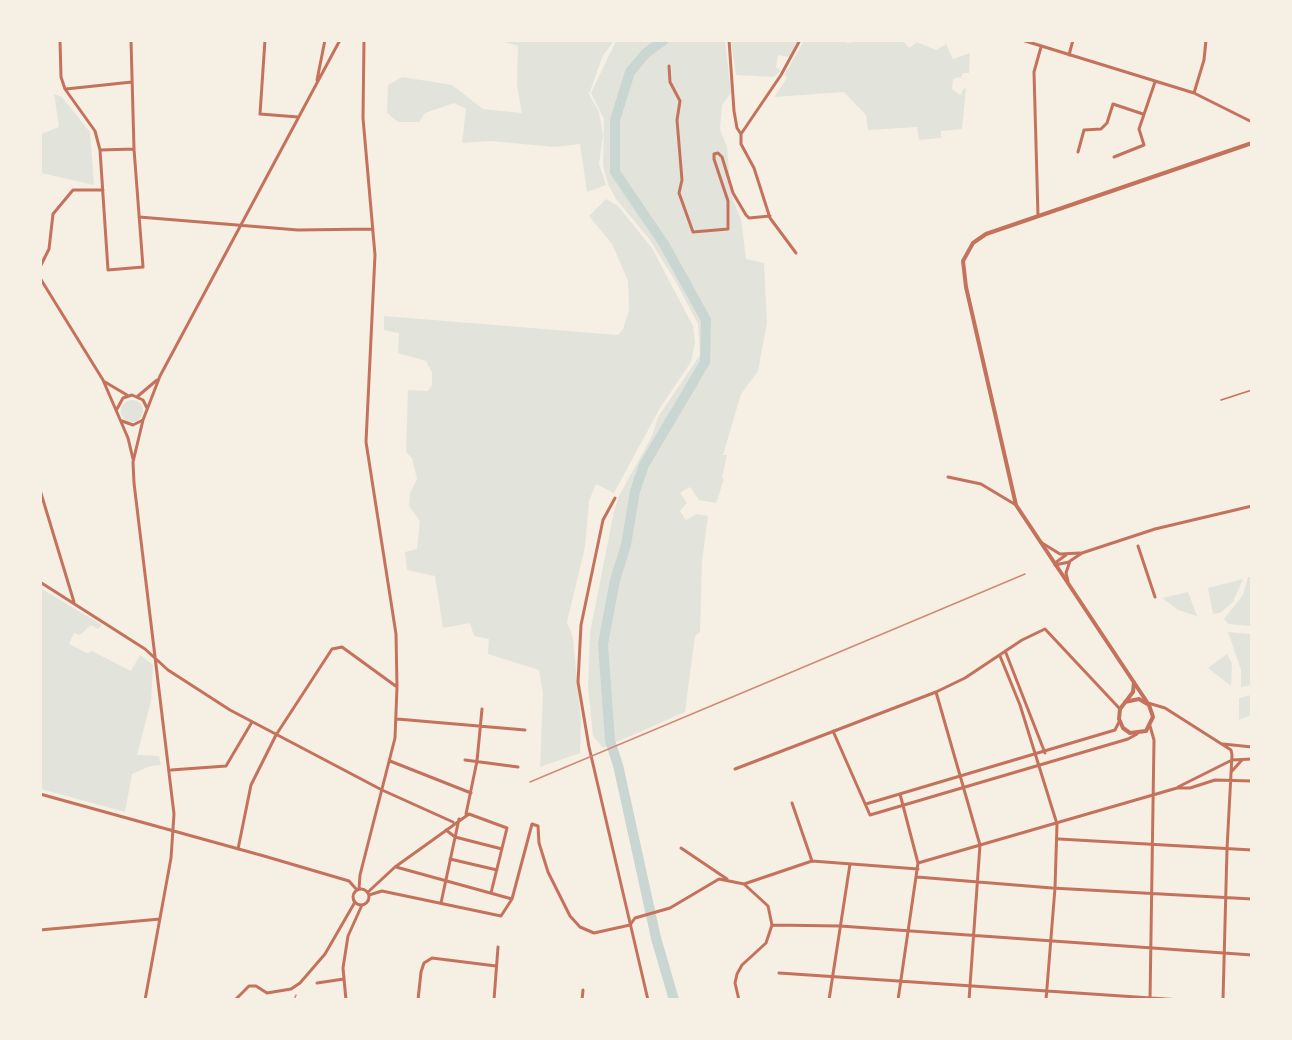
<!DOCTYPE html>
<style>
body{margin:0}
#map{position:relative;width:1292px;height:1040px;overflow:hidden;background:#f6efe4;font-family:Cabin,sans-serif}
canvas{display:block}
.frame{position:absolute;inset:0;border:42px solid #f6efe4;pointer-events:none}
</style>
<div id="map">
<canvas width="1292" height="1040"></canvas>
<div class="frame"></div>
</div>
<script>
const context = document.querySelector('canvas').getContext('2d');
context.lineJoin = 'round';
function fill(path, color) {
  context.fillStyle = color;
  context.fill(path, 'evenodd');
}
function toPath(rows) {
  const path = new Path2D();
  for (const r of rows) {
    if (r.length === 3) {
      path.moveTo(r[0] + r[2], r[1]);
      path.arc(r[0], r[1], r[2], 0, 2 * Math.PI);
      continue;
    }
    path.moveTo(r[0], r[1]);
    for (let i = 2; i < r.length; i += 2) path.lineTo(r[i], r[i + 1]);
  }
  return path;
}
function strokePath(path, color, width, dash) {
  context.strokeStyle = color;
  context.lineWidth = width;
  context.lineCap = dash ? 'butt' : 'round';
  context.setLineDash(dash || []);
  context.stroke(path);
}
fill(toPath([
 [501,41,614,41,603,55,589,94,599,112,603,135,599,164,606,185,587,192,580,144,555,147,490,141,462,143,466,109,454,103,425,113,419,122,398,122,387,113,388,85,402,77,452,85,483,109,522,113,517,85,518,46],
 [616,41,725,41,731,93,722,105,720,129,727,147,731,195,741,219,746,259,764,263,767,323,758,371,741,394,723,455,727,455,722,478,724,479,716,503,699,500,690,487,680,493,687,503,680,511,686,520,696,514,708,516,702,561,700,632,695,636,685,712,603,748,593,736,588,686,590,633,614,511,619,496,652,436,658,417,700,355,698,324,677,284,650,240,616,199,608,184,603,165,604,119,591,93],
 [731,41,797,41,789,57,778,55,776,67,781,71,774,77,736,75],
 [804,41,846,41,847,43,857,41,903,41,909,48,917,42,936,50,946,44,953,59,970,53,969,73,963,73,961,78,957,77,953,80,952,89,960,95,964,88,966,89,962,129,941,131,941,138,919,140,917,127,868,130,866,115,844,92,774,97,787,78,784,75],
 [54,94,62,97,90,132,94,185,41,173,41,134,59,127],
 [606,199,618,206,652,248,693,326,695,343,691,362,660,408,614,493,596,484,589,501,585,547,567,622,573,638,581,722,580,753,540,767,543,693,539,670,488,654,489,639,474,636,470,623,443,628,435,576,407,570,405,552,417,549,420,521,409,506,410,493,417,479,412,458,406,452,408,390,428,391,432,385,432,372,426,361,398,353,399,333,384,330,384,316,618,335,623,329,629,310,628,281,612,244,589,216],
 [132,411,11],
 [1248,577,1251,577,1251,626,1228,624,1224,619,1243,595],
 [1243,579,1233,602,1220,613,1213,614,1208,588],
 [40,588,102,625,98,629,91,625,80,635,74,633,69,644,87,653,92,651,131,671,140,655,153,665,151,701,137,755,159,756,161,765,150,766,132,774,125,812,41,789],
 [1188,592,1197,616,1178,610,1162,598],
 [1228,632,1251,634,1251,685,1241,687,1241,670],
 [1227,654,1232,664,1231,686,1208,668],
 [1251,695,1251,715,1239,720,1239,698]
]), '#e2e4dc');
strokePath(toPath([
 [664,40,646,53,630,72,615,120,615,172,664,244,706,320,705,362,644,465,635,491,626,545,615,580,603,644,610,741,618,765,656,938,674,1000]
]), '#c9d6d2', 10);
strokePath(toPath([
 [1221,400,1252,390]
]), '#c5725c', 1.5);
strokePath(toPath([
 [60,40,61,77,65,89,95,131,100,150,108,270,143,267,134,149,131,40],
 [265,40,260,114,298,117],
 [729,40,734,111,737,128,741,134],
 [1022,40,1194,93,1252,122],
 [1069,55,1073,40],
 [669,66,670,82,680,101,677,120,682,180,679,193,693,232,728,229,728,201,714,159,714,154,718,153,722,157,733,193,746,215,749,218,770,216],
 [317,80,325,40],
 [66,89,132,82],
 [1194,93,1204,60,1206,40],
 [100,150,134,149],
 [1078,152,1084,130,1101,129,1107,123,1113,104,1143,114],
 [1114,157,1144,145,1139,129,1155,82],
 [1038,216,1034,72,1041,47],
 [139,217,298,230,373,229],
 [796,253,770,218,754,168,741,144,741,134,781,75,800,40],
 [40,267,49,249,53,214,73,190,103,190],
 [40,278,103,380,128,438,133,459],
 [105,382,127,395],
 [138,396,157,380],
 [117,409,123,398,132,395,143,400,147,408],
 [122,421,133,425,143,420],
 [948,477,981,484,1016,505],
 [40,490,74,602],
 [615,498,603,520,581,625,578,682,589,747,648,1000],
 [1042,543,1060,554,1080,553],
 [1138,546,1155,597],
 [1055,563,1066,555],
 [1055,565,1069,562],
 [1068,581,1066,573,1070,561,1082,553,1155,529,1252,506],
 [40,582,145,649,168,670,230,710,382,790,453,822],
 [1006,653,1045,753],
 [1000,656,1020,705,1057,824,1055,888,1046,1000],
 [936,692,980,845,969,1000],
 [1148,703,1165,708,1231,750,1232,755,1227,849,1223,1000],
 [397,719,525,730],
 [833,731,870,815,1128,739,1137,734],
 [1223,744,1252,747],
 [465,760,518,767],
 [390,761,471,793],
 [735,769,936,692,965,678,1022,640,1045,629,1120,709],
 [171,770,226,766,252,722],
 [1232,771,1242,760],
 [1178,787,1232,760,1252,759],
 [40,794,264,856,349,881,357,890],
 [792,803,812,861],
 [866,804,1115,730,1119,722],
 [466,814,477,761,482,709],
 [446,830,455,837,502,849],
 [1059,839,1252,850],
 [681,848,727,879],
 [238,849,251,785,276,735,332,649,342,647,397,687],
 [450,859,497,870],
 [918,863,1177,788,1190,788,1215,780,1252,781],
 [396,867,512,899],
 [917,877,1052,888,1252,899],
 [361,897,8],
 [359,889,360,875,395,738,397,687,396,634,366,442,375,255,363,118,364,40],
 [368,892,395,867,469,814,507,828,491,893],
 [369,895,382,891,501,916,512,899,532,824,538,826,539,843,548,872,570,916,580,927,594,933,630,925,635,918,670,908,719,879,744,884,812,861,918,869],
 [441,903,459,819],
 [772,925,840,926,1252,955],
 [40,930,160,919],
 [779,973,1181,1000],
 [317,983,344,979],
 [145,1000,171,858,174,814,134,483,133,462,143,420,160,376,340,40],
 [235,1000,249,986,256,986,267,993,291,989,300,983,325,954,355,902],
 [346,1000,343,968,348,936,362,905],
 [418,1000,421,972,424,963,432,958,496,966],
 [494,1000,498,947],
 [582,1000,583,990],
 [739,1000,735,983,737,974,742,965,766,943,772,925,768,906,744,884],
 [829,1000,850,864],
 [898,1000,918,863,900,794],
 [1150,1000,1154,740,1150,726]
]), '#c5725c', 3);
strokePath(toPath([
 [1125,702,1139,699,1149,705,1153,717,1146,731,1130,733,1123,728,1119,719,1120,709,1133,692,1134,682],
 [1147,702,1016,505,966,287,963,261,973,243,986,234,1252,143]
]), '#c5725c', 4);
strokePath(toPath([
 [530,782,1025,574],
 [294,1000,296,995]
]), '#cf8b77', 1.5);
</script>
